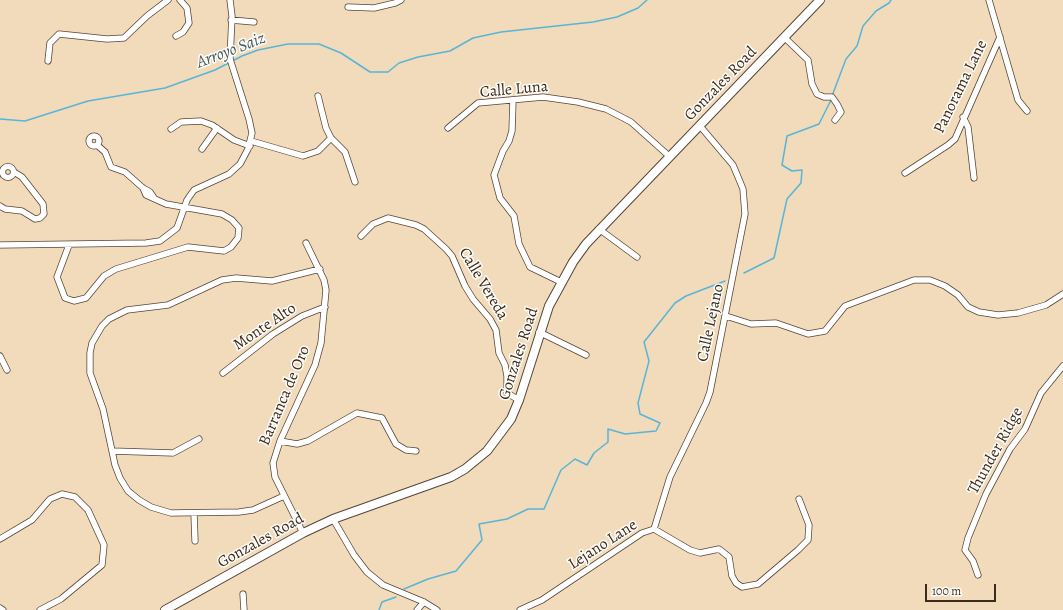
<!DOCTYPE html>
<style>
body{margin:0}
#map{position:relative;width:1063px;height:610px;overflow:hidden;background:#f1dbbb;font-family:Alegreya,serif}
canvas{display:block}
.scale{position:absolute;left:925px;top:584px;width:71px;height:18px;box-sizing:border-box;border:2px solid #3b2a1e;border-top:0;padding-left:5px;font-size:12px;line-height:14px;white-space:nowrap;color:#3b2a1e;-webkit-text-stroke:3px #fdfcf7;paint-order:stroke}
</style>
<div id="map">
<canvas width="1063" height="610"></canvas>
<div class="scale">100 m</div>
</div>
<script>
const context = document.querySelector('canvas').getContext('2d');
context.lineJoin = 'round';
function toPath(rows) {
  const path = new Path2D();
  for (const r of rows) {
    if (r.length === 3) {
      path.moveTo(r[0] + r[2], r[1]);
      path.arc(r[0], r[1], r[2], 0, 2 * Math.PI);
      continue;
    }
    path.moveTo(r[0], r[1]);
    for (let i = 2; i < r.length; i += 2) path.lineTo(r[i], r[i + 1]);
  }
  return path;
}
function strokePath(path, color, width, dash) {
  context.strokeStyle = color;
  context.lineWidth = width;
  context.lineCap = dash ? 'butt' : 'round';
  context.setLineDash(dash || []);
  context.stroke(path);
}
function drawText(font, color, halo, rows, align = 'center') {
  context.font = font + ' Alegreya,serif';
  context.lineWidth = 3;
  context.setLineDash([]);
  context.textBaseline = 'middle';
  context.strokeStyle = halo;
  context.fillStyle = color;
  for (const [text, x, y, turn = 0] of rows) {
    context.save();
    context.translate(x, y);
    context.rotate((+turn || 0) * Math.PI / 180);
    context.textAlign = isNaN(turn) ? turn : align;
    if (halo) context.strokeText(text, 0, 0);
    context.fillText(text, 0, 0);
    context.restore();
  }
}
strokePath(toPath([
 [832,96,846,59,857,46,863,26,876,11,889,3,891,0],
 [0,119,25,121,88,101,165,88,215,70,242,56,258,50,288,44,319,44,341,53,370,72,388,72,399,63,418,57,450,51,473,38,501,32,593,22,617,17,638,8,647,0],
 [744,273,774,258,787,199,801,183,802,170,792,171,782,165,787,136,819,124,831,100],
 [404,589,428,579,456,571,482,540,479,524,507,519,528,509,544,509,561,470,575,459,587,465,594,453,608,442,608,429,625,434,656,431,660,423,640,414,638,403,649,361,644,342,675,303,686,296,725,281],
 [379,610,382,602,396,597]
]), '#59b5d7', 1.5);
const street = toPath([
 [989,0,1018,100,1027,111],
 [348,7,374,8,395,3,401,0],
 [231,20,254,22],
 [176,36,183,32,189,23,187,8,180,0],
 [785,38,808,60,812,84,817,94,824,97,832,97,837,104,841,112,835,120],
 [48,61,50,43,59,34,107,39,124,38,147,16,168,0],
 [318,96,326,128,331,138,345,152,355,182],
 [513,100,512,131,509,141,503,151,494,175,500,198,514,216,519,244,530,267,561,282],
 [963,117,968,127,974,178],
 [448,128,478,103,543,97,578,102,606,109,631,122,669,156],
 [171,129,181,122,201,121,212,125,234,140,250,146],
 [94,141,5],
 [251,141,303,156,318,151,331,138],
 [97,145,105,152,111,167,125,172,143,188,150,192,154,198],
 [202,149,217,128],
 [8,172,5.5],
 [905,173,948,145,955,139,1000,37],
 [0,206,5,209,22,211,35,219,40,218,44,214,43,204,22,177,14,172],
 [599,229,637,257],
 [361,236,373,224,388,218,416,225,424,229,446,249,452,256,465,286,473,299,490,319,496,330,499,353,505,365,507,376,507,393,519,400],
 [0,245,146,243,160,241,177,228,187,200,194,190,229,174,240,164,248,149,252,133,249,119,230,59,232,16,230,0],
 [69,245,57,277,65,298,74,301,86,298,104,276,116,269,188,247,224,251,231,247,238,238,239,228,232,220,222,214,166,204,146,195,143,188],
 [726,316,751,324,776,323,808,334,825,331,845,306,914,280,930,280,945,286,958,295,968,307,979,312,998,315,1018,313,1046,305,1063,294],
 [539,332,586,355],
 [0,356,7,370],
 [223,373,273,334,302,316,325,307],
 [280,441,297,444,308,441,357,413,382,418,396,444,406,450,416,451],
 [112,451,173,453,199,439],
 [284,496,253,510,239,512,171,513,151,507,139,500,128,491,120,478,115,465,103,409,90,373,90,353,92,343,102,326,109,319,127,310,168,305,222,280,236,278,272,281,320,269],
 [194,513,195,541],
 [333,519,354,555,367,572,383,585,424,602,437,610],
 [654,529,670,477,706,403,710,392,745,214,743,189,733,165,700,126],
 [303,533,275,477,273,463,280,441,315,365,321,343,326,290,324,280,306,243],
 [0,539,32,520,50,499,62,494,75,497,88,510,104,545,102,565,61,599,40,610],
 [978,575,973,561,965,550,968,538,986,494,1010,449,1025,429,1041,393,1063,366],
 [243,594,244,610],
 [0,608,3,610],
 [417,610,424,602],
 [520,610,542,600,642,533,654,529,690,550,700,553,719,549,729,557,732,576,736,583,742,587,758,584,798,550,808,540,809,525,799,499]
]);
const secondary = toPath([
 [165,610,303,533,333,519,451,477,465,469,487,451,511,419,519,400,549,306,573,262,586,244,820,0]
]);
strokePath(street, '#564536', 7);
strokePath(secondary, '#564536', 10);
strokePath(street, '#fff', 5.5);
strokePath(secondary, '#fff', 8);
drawText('16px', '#3b2a1e', '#fdfcf7', [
 ["Gonzales Road",721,84,-46],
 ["Panorama Lane",961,87,-64],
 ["Calle Luna",514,90,-5],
 ["Calle Vereda",483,284,59],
 ["Calle Lejano",711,323,-78],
 ["Monte Alto",265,327,-34],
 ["Gonzales Road",519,354,-72],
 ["Barranca de Oro",285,396,-67],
 ["Thunder Ridge",996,451,-61],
 ["Gonzales Road",261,541,-29],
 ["Lejano Lane",603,545,-33]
]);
drawText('italic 17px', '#465b5f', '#fdfcf7', [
 ["Arroyo Saiz",231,51,-21]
]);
</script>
